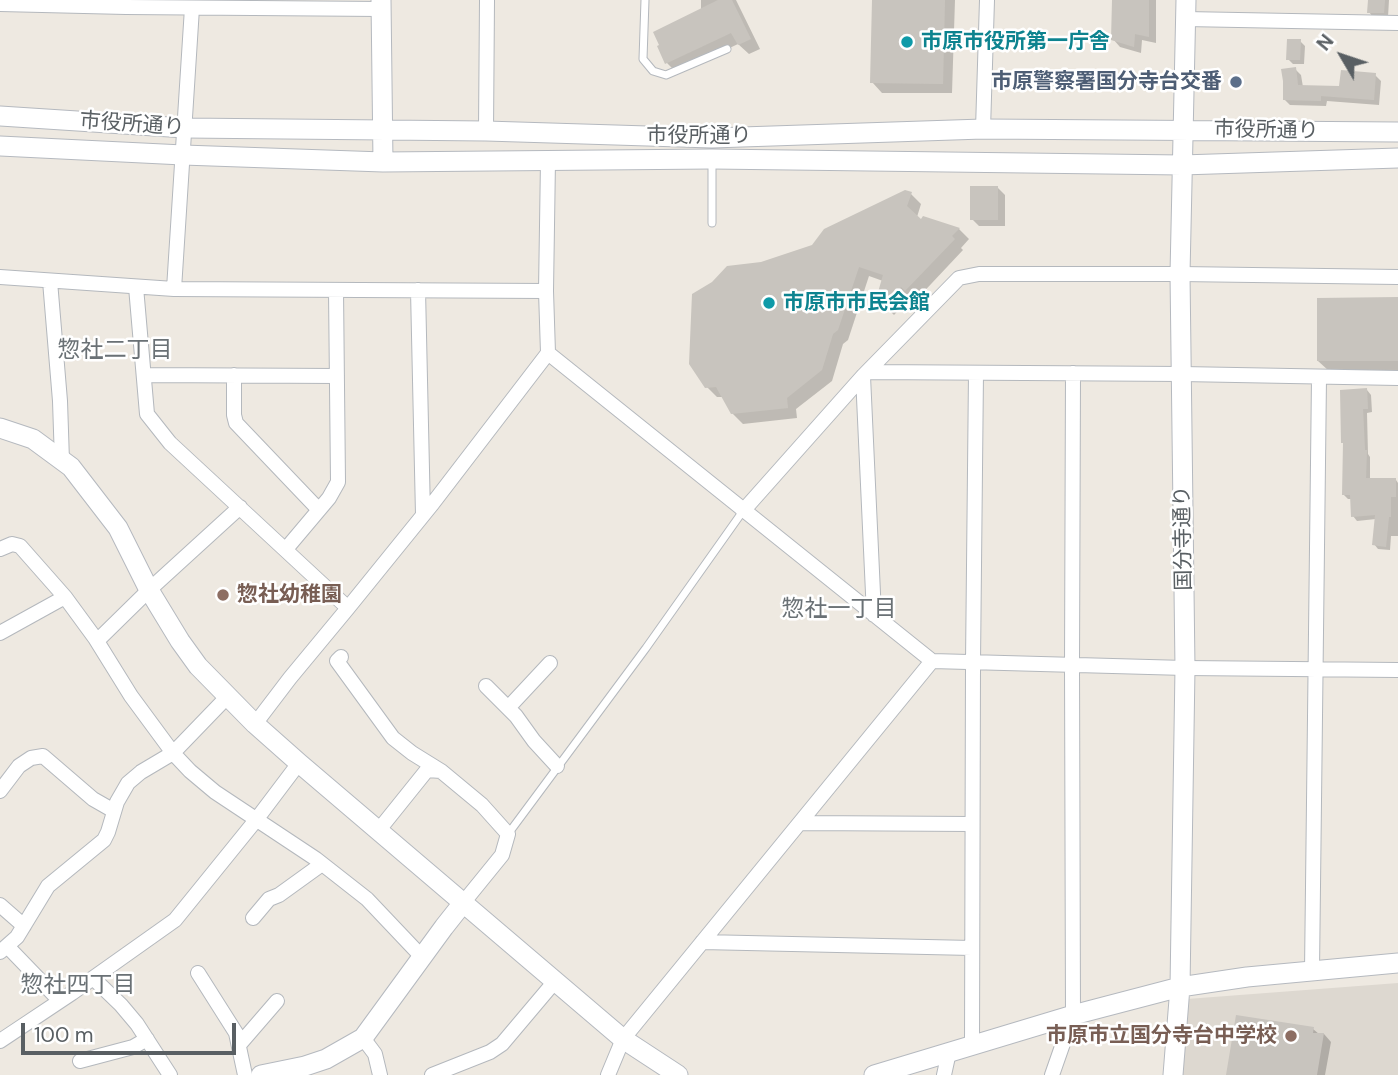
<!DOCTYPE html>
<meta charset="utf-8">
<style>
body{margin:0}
#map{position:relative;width:1398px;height:1075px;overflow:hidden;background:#eee9e1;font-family:"DM Sans",sans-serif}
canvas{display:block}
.north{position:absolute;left:1307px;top:21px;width:70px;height:70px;-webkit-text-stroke:5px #fff;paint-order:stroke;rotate:309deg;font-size:19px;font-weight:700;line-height:28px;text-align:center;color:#595f63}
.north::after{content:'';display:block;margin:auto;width:24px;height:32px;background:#595f63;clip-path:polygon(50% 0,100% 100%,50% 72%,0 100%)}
.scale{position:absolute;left:21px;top:1023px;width:215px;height:32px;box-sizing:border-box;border:4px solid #595f63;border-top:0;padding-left:9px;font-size:21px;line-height:24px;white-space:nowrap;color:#595f63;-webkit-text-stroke:5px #fff;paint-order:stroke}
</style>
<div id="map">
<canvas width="1398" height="1075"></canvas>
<div class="north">N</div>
<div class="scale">100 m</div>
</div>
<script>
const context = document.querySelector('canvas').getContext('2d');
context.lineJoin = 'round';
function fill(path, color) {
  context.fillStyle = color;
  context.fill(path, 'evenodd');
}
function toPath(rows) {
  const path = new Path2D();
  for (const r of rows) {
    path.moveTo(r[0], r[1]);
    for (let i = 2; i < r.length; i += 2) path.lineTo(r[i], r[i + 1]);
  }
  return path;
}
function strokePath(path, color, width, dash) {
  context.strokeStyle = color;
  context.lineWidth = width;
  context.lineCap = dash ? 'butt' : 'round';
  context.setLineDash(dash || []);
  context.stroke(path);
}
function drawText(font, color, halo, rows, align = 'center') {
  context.font = font + ' "DM Sans","Noto Sans JP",sans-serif';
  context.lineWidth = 5;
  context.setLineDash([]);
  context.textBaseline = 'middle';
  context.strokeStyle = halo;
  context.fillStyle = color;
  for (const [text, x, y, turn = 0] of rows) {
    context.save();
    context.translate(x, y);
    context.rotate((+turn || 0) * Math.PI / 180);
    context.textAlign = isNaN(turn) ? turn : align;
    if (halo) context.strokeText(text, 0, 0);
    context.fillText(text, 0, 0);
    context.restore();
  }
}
fill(toPath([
 [1398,983,1398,1075,1182,1075,1187,999]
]), '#ddd8d0');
fill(toPath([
 [701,0,736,0,760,49,749,54,738,44,677,73,667,63,659,47,701,10],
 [874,0,955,0,952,93,882,93,872,82],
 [1114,0,1156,0,1156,43,1142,40,1141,53,1120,47,1113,39],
 [1369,0,1389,0,1388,17,1373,17,1369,12],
 [1300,41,1305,46,1304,64,1293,64,1288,59],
 [1295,69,1301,75,1303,87,1341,88,1375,75,1381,81,1379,105,1327,101,1326,106,1290,105,1284,99],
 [997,187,1005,195,1005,226,979,226,972,219],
 [911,194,921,204,917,217,921,221,924,218,959,229,969,239,961,248,963,250,916,300,912,296,894,315,878,299,883,281,869,276,848,340,843,344,832,381,796,409,797,418,743,424,732,413,723,397,717,397,706,386,762,264,813,247],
 [1398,299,1398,370,1329,371,1318,361],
 [1367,390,1371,395,1372,412,1367,413,1368,454,1370,457,1370,480,1396,480,1398,483,1398,536,1391,536,1390,550,1378,549,1374,544,1376,519,1357,521,1353,516,1352,499,1348,499,1343,494],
 [1313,1029,1319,1034,1324,1034,1331,1042,1325,1075,1228,1075]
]), '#0003');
fill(toPath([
 [718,0,732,0,751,39,738,45,731,33,665,64,657,46,659,45,653,32],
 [872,0,945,0,943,84,870,83],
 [1112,0,1149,0,1149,37,1135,34,1134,47,1111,40],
 [1368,0,1385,0,1384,13,1367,13],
 [1287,39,1301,39,1300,60,1286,60],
 [1296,67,1298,85,1339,86,1341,70,1376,73,1374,100,1321,96,1321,101,1283,100,1283,81,1281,69],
 [970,186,998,186,998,220,970,220],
 [905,190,912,192,907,206,921,219,923,216,960,228,952,236,955,239,905,291,901,287,883,306,876,299,883,275,859,267,838,330,833,334,822,370,787,398,788,408,731,414,716,387,705,388,689,364,692,294,712,282,727,266,761,262,812,245,824,229],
 [1398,297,1398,361,1317,361,1317,298],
 [1367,388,1368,409,1363,409,1365,450,1367,450,1366,478,1396,478,1396,497,1391,497,1391,517,1389,517,1386,547,1372,545,1375,515,1351,517,1350,495,1342,495,1343,443,1341,443,1340,390],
 [1236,1015,1314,1027,1313,1033,1324,1033,1317,1075,1226,1075]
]), '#c8c4be');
const lane = toPath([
 [645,0,643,59,653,71,666,75,727,49],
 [712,161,712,223],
 [508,834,646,648,743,511]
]);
const street = toPath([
 [0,4,126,7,381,9],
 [1185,19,1398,23],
 [983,129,987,0],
 [486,131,487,0],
 [0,277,174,289,546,291],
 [50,281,60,401,62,461],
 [136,287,147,414,170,443,348,608],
 [174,289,192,8],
 [418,290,423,515],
 [548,353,932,661,1185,668,1398,670],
 [868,372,1182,374,1398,378],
 [144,375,337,376],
 [234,375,234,415,236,423,319,510],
 [863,376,874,615],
 [743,511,863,376,959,278,979,274,1180,274,1398,277],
 [0,549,12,544,20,546,65,597,95,638,131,696,173,753,190,771,215,792,316,859,367,899,422,957],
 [286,549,329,498,338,482,336,290],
 [0,633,65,597],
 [97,641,149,590,240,507],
 [341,657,337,661,393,738,412,753,441,771,482,805,508,834,502,855,463,903],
 [486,686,516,716,534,741,557,766],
 [508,708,550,663],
 [255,724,290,678,348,608,433,503,548,353,546,291,548,160],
 [0,791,19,766,31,758,43,756,93,799,114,811],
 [800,823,972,824],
 [378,831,427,770,441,771],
 [0,905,24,926],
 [253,918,269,899,279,895,322,864],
 [702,942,972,948],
 [7,946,60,1001],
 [0,952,17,937,48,886,104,840,108,832,117,802,128,783,141,772,173,753,228,696],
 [1312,971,1319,378],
 [198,973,236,1033,245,1075],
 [93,978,121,1005,137,1024,170,1075],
 [363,1038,375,1054,380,1075],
 [0,1041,72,993,175,920,256,820,299,763],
 [239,1045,277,1001],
 [972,1046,973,662,976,373],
 [80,1061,133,1047,147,1039],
 [432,1075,490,1052,502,1044,556,980],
 [608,1075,623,1039,932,661],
 [944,1075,949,1052],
 [1052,1075,1073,1015,1072,665,1073,373]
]);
const secondary = toPath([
 [381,0,383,162],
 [0,116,185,128,486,131,712,138,983,129,1398,132],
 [0,146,183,155,383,162,712,159,1182,165,1398,158],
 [0,428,33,439,71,467,118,528,149,590,180,641,198,666,255,724,299,763,623,1039,678,1075],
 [261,1075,305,1066,326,1059,363,1038,444,927,463,903],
 [874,1075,1073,1015,1180,987,1247,977,1398,963],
 [1173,1075,1180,987,1185,668,1180,274,1186,0]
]);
strokePath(lane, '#b4b8bd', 9);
strokePath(street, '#b4b8bd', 16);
strokePath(secondary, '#b5b9bf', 21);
strokePath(lane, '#fff', 7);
strokePath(street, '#fff', 14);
strokePath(secondary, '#fff', 19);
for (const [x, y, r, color] of [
 [907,42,7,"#0f9aa8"],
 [1236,82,7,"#5c6f8a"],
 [769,303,7,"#0f9aa8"],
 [223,595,7,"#8d6e63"],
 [1291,1036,7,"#8d6e63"]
]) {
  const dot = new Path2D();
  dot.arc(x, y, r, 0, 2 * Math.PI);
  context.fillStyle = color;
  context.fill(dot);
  strokePath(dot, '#fff', 2.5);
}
drawText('bold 21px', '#0d838f', '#fff', [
 ["市原市役所第一庁舎",921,42],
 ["市原市市民会館",783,303]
], 'left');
drawText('bold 21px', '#4e5e75', '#fff', [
 ["市原警察署国分寺台交番",1222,82]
], 'right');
drawText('21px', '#595f63', '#fff', [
 ["市役所通り",132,125,4],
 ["市役所通り",1266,131,1],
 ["市役所通り",699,136],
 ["国分寺通り",1184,538,-91]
]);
drawText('bold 21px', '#785e54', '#fff', [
 ["惣社幼稚園",237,595],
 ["市原市立国分寺台中学校",1277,1036,"right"]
], 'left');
drawText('23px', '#6a7175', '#fff', [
 ["惣社二丁目",115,351],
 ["惣社一丁目",839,610],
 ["惣社四丁目",78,986]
]);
</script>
